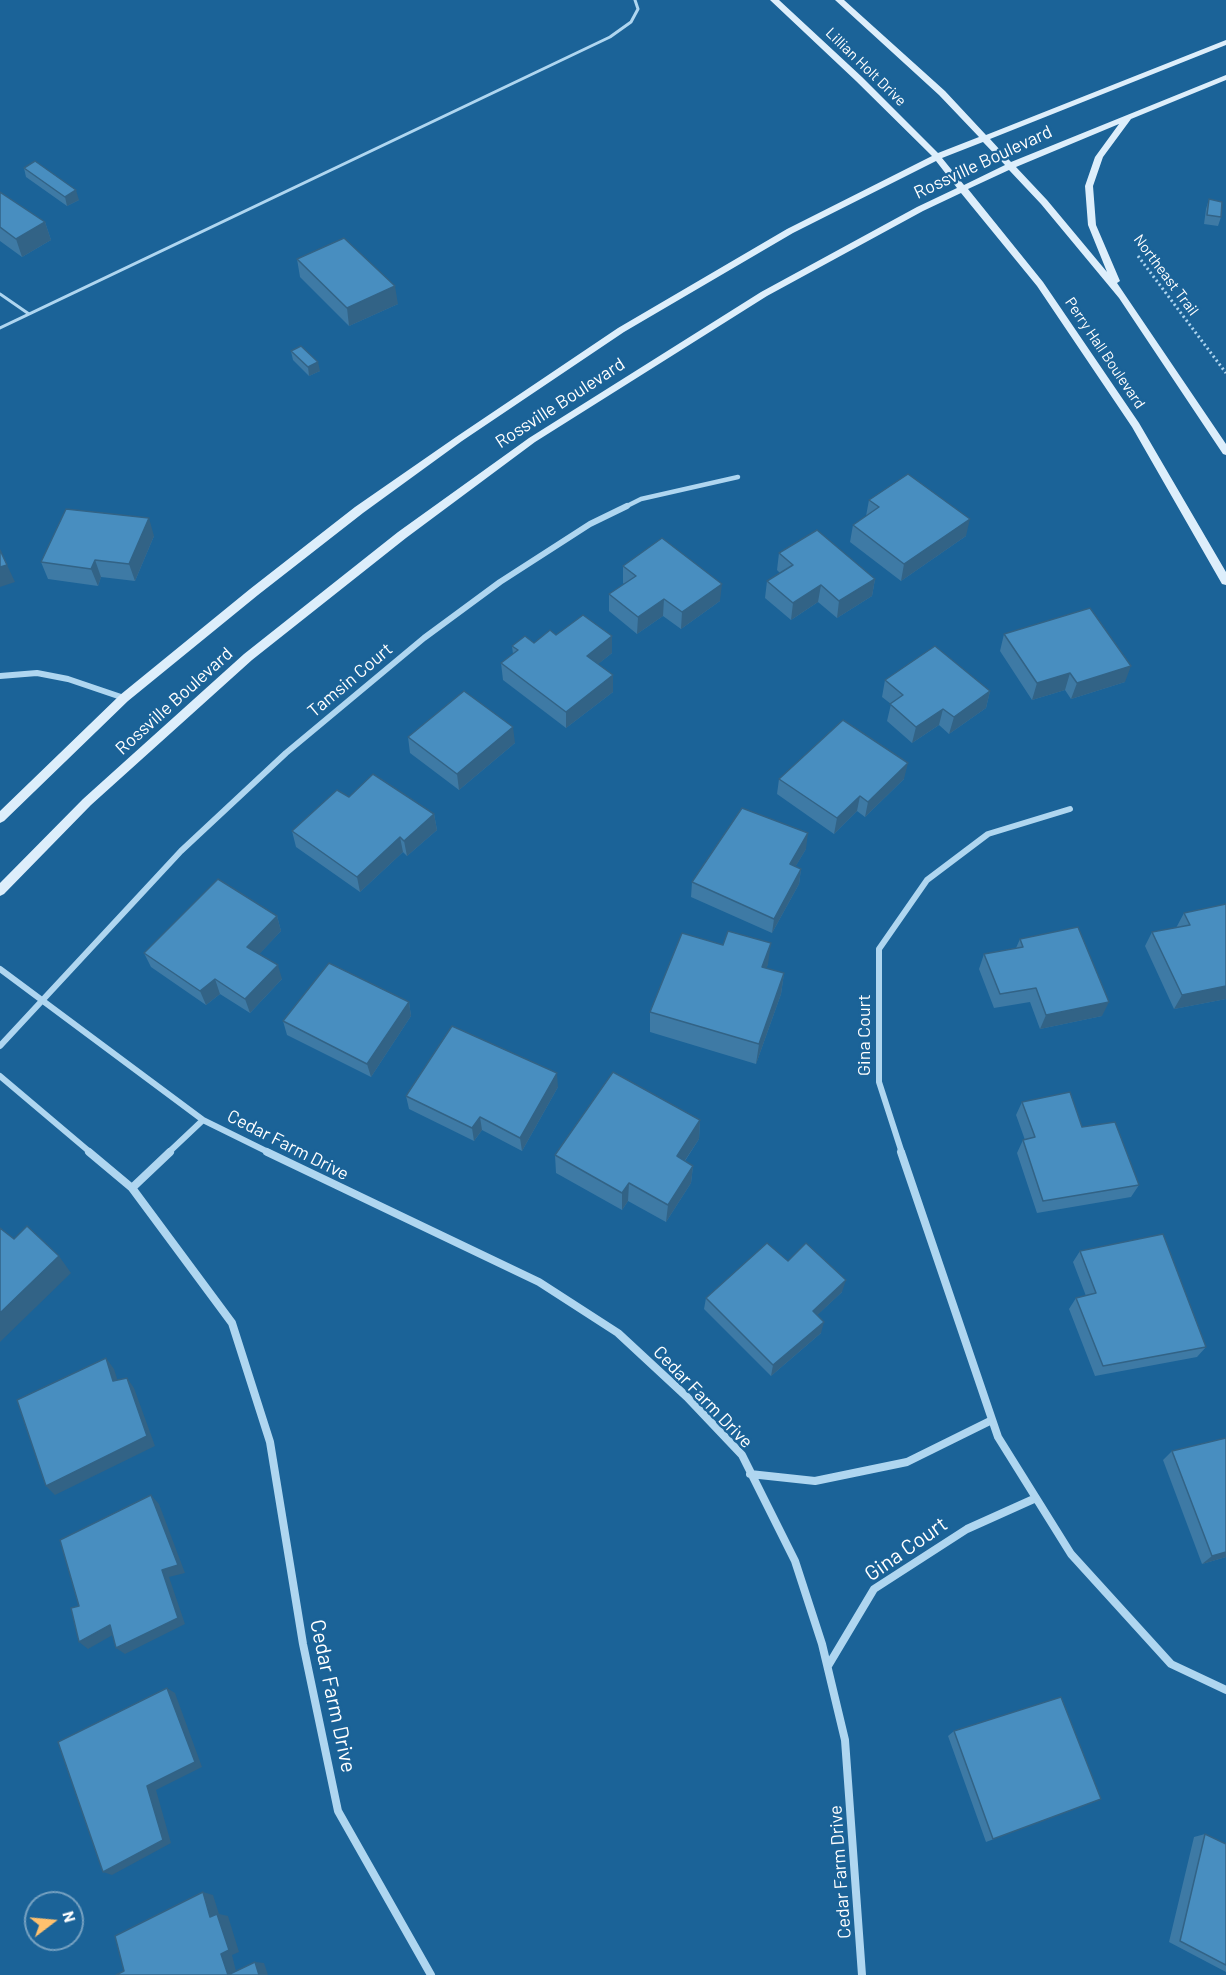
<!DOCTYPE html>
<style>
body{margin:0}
#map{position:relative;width:1226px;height:1975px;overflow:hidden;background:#1b6398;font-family:Barlow,sans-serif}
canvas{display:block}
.north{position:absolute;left:24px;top:1891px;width:60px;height:60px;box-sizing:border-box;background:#1b6398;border:2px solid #76a1c1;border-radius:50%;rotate:74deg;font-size:16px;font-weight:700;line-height:24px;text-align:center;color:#fff}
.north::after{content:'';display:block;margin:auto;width:21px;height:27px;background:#ffc16e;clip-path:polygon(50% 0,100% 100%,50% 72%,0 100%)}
</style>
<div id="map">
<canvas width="1226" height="1975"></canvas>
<div class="north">N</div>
</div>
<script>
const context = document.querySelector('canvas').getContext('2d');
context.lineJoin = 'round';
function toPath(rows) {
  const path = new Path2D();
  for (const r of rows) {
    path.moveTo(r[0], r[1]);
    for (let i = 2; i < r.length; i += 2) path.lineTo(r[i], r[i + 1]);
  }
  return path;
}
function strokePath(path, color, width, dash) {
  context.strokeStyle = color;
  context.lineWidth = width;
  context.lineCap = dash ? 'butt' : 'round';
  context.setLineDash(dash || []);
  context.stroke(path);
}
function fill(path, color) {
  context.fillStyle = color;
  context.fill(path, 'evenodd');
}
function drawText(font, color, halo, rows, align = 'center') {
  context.font = font + ' Barlow,sans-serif';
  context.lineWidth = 5;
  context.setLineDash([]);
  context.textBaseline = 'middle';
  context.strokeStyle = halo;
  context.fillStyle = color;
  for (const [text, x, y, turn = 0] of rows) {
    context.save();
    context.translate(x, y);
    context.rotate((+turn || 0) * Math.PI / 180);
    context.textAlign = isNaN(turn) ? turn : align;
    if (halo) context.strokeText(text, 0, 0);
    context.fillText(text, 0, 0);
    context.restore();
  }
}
strokePath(toPath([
 [1138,256,1226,373]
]), '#afd6f0', 3, [2, 3]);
strokePath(toPath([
 [0,294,29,314],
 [0,328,610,37,631,22,638,9,635,0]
]), '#afd6f0', 3);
strokePath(toPath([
 [623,508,641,499,738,477]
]), '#afd6f0', 4.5);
strokePath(toPath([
 [0,676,37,673,68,679,124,698],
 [0,969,203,1120,270,1153],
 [0,1046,181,851,286,753,424,638,500,582,590,524,627,506],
 [0,1076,91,1153],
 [168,1153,203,1120],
 [902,1153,879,1082,879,949,927,880,988,834,1070,809]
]), '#afd6f0', 6);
strokePath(toPath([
 [89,1152,132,1188,232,1323,270,1442,303,1644,338,1811,431,1975],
 [267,1152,539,1282,618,1333,687,1397,742,1455,795,1561,822,1644,845,1740,862,1975],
 [901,1152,998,1437,1071,1554,1171,1664,1226,1690],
 [132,1188,170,1152],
 [750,1474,815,1481,907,1462,992,1420],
 [828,1666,874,1589,967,1529,1036,1498]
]), '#afd6f0', 8);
fill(toPath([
 [770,0,779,0,862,77,938,153,979,137,939,95,835,0,844,0,945,91,986,135,1226,40,1226,45,990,139,1011,162,1226,75,1226,80,1131,119,1103,157,1093,186,1096,225,1120,281,1117,283,1226,444,1226,455,1223,454,1119,298,1041,204,1009,170,968,189,1043,282,1139,423,1226,572,1226,585,1222,584,1132,427,1037,286,961,193,923,211,767,296,535,442,406,538,252,660,91,805,4,894,0,896,0,883,83,799,244,654,398,532,529,438,761,292,917,207,957,188,936,161,793,233,624,332,462,441,363,513,258,595,128,701,4,821,0,823,0,811,120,695,250,589,355,507,456,437,618,328,787,229,932,156,856,81,770,0],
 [1119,124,1095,157,1085,186,1088,225,1107,272,1047,200,1016,167,1119,124],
 [983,142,1005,165,964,185,942,158,983,142]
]), '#ddeefb');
fill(toPath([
 [24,168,79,200,67,206,26,177],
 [0,192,45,222,51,240,22,257,0,241],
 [1209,199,1221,217,1218,226,1204,224,1206,209],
 [297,259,398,304,349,326,300,277],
 [291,351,320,371,309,376,293,360],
 [869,500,966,536,901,581,850,542,853,525,866,516],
 [154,536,135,581,101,577,98,586,48,579,41,562],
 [779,553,875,579,872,596,837,618,818,602,791,620,765,598,767,581,780,573,777,570],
 [623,566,720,601,681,629,663,616,637,634,609,611,609,594,624,584,623,583],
 [1004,634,1125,682,1071,699,1065,690,1032,700,1000,651],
 [556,635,612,653,598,664,613,692,566,728,503,680,501,663,513,654,512,646,534,643],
 [885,680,990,691,986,708,949,734,939,725,912,743,887,721,891,704,882,697],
 [408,737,515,743,459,790,410,753],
 [779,779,904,779,865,817,857,811,834,834,777,794],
 [349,797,434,814,437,830,407,856,403,852,360,892,296,847,292,831],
 [806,849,795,867,801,869,799,884,772,933,691,897,692,882],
 [1226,904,1226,999,1174,1009,1145,946,1152,932,1176,928,1184,913],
 [277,916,281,931,259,954,282,979,250,1013,220,994,206,1005,151,967,144,953],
 [1020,939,1102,1016,1040,1029,1030,1002,994,1008,979,969,984,954,1016,948],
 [768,964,766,968,784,973,781,994,756,1064,650,1032,650,1012],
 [409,1002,411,1016,371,1077,287,1035,283,1021],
 [558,1087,522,1151,482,1130,474,1141,409,1109,406,1096],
 [1022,1102,1082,1127,1139,1185,1131,1197,1037,1213,1017,1153,1023,1140,1025,1140,1016,1115],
 [700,1120,699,1139,685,1161,693,1166,691,1183,666,1222,628,1201,622,1210,556,1173,555,1155],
 [1080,1251,1206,1347,1197,1357,1095,1376,1069,1309,1076,1298,1086,1296,1073,1262],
 [788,1261,842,1292,817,1315,821,1333,771,1376,704,1309,706,1298],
 [1226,1438,1226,1557,1202,1564,1163,1460,1172,1451],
 [954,1731,1101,1799,986,1842,948,1736],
 [1205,1834,1226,1844,1226,1972,1169,1942,1194,1837]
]), '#3e7aa5');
fill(toPath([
 [76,190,79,200,67,206,65,197],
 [45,222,51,240,22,257,16,239],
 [395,286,398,304,349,326,347,308],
 [318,362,320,371,309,376,308,367],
 [149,518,154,536,135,581,129,564],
 [970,519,966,536,901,581,904,564],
 [95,560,101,577,98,586,91,569],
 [7,565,15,582,0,587,0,567],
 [875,579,872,596,837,618,839,601],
 [722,584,720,601,681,629,682,612],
 [821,585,818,602,791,620,793,603],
 [664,599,663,616,637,634,638,617],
 [612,636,612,653,587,673,587,656],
 [1131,666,1125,682,1071,699,1077,683],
 [1070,673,1065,690,1032,700,1037,683],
 [613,675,613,692,566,728,566,712],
 [990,691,986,708,949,734,954,717],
 [943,709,939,725,912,743,916,727],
 [513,727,515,743,459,790,457,774],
 [908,763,904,779,865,817,868,802],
 [860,796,857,811,834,834,837,818],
 [434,814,437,830,407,856,404,841],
 [808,833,806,849,788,879,790,864],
 [400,837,403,852,360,892,357,877],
 [801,869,799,884,772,933,774,919],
 [277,916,281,931,252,962,247,947],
 [771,943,768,964,760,987,762,967],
 [278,965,282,979,250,1013,245,999],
 [784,973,781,994,756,1064,759,1044],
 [215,979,220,994,206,1005,200,991],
 [1226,986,1226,999,1174,1009,1182,995],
 [409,1002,411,1016,371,1077,367,1064],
 [1109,1002,1102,1016,1040,1029,1046,1015],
 [557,1073,558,1087,522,1151,520,1138],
 [480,1117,482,1130,474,1141,472,1128],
 [700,1120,699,1139,676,1174,677,1156],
 [693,1166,691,1183,666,1222,668,1205],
 [629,1183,628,1201,622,1210,622,1193],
 [59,1256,71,1273,0,1342,0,1313],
 [846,1280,842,1292,810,1322,813,1311],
 [824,1322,821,1333,771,1376,773,1365],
 [106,1358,114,1369,121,1391,113,1381],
 [127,1378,134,1388,155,1446,55,1495,46,1486],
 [151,1495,159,1504,185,1573,169,1577,185,1624,125,1654,116,1648,162,1570],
 [1226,1552,1226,1557,1202,1564,1212,1556],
 [110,1625,118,1632,88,1649,79,1642],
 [167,1688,175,1693,202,1767,156,1790,171,1843,112,1875,103,1872,147,1786],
 [203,1892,213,1895,219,1914,228,1916,239,1952,232,1955,237,1975,228,1975],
 [255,1962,264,1963,268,1975,259,1975]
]), '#326386');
const building = toPath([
 [35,161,76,190,65,197,24,168,35,161],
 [0,192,45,222,16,239,0,227,0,192],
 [1209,199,1222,202,1221,217,1207,215,1209,199],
 [344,238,395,286,347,308,297,259,344,238],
 [301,346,318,362,308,367,291,351,301,346],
 [908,474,970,519,904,564,853,525,879,507,869,500,908,474],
 [66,509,149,518,129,564,95,560,91,569,41,562,66,509],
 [817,530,875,579,839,601,821,585,793,603,767,581,793,565,779,553,817,530],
 [662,538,722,584,682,612,664,599,638,617,609,594,636,576,623,566,662,538],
 [0,550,7,565,0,567,0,550],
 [1090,608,1131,666,1077,683,1070,673,1037,683,1004,634,1090,608],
 [583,615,612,636,587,656,613,675,566,712,501,663,518,650,512,646,525,636,534,643,550,630,556,635,583,615],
 [935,646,990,691,954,717,943,709,916,727,890,704,903,695,885,680,935,646],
 [464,691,513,727,457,774,408,737,464,691],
 [843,720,908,763,868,802,860,796,837,818,779,779,843,720],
 [373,774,434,814,404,841,400,837,357,877,292,831,337,790,349,797,373,774],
 [742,808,808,833,790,864,801,869,774,919,692,882,742,808],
 [218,879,277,916,247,947,278,965,245,999,215,979,200,991,144,953,218,879],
 [1226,904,1226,986,1182,995,1152,932,1190,925,1184,913,1226,904],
 [1078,927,1109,1002,1046,1015,1036,988,1000,994,984,954,1023,947,1020,939,1078,927],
 [728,931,771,943,762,967,784,973,759,1044,650,1012,682,933,723,945,728,931],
 [329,963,409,1002,367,1064,283,1021,329,963],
 [452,1026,557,1073,520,1138,480,1117,472,1128,406,1096,452,1026],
 [613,1072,700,1120,677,1156,693,1166,668,1205,629,1183,622,1193,555,1155,613,1072],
 [1070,1092,1082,1127,1115,1122,1139,1185,1043,1201,1023,1140,1035,1137,1022,1102,1070,1092],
 [27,1226,59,1256,0,1313,0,1228,14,1239,27,1226],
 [1163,1234,1206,1347,1103,1366,1076,1298,1096,1293,1080,1251,1163,1234],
 [767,1243,788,1261,806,1243,846,1280,813,1311,824,1322,773,1365,706,1298,767,1243],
 [106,1358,113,1381,127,1378,147,1436,46,1486,17,1400,106,1358],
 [1226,1438,1226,1552,1212,1556,1172,1451,1226,1438],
 [151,1495,178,1565,162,1570,178,1618,116,1648,110,1625,79,1642,71,1608,79,1606,60,1540,151,1495],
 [167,1688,195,1762,147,1786,163,1840,103,1872,58,1742,167,1688],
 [1061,1697,1101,1799,993,1839,954,1731,1061,1697],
 [1205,1834,1226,1844,1226,1965,1180,1941,1205,1834],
 [203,1892,210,1917,217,1914,229,1950,221,1954,228,1975,116,1975,124,1971,115,1936,203,1892],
 [255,1962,259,1975,228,1975,255,1962]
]);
fill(building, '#488ec0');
strokePath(building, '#326386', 1.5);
drawText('15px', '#fff', '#1b6398', [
 ["Lillian Holt Drive",866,67,44],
 ["Northeast Trail",1166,275,53],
 ["Perry Hall Boulevard",1105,353,56]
]);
drawText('18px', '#fff', '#1b6398', [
 ["Rossville Boulevard",983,162,-25],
 ["Rossville Boulevard",560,403,-33],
 ["Tamsin Court",350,680,-40],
 ["Rossville Boulevard",174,701,-42],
 ["Gina Court",864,1035,-90],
 ["Cedar Farm Drive",288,1145,27],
 ["Cedar Farm Drive",703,1397,46],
 ["Cedar Farm Drive",840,1872,-94]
]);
drawText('21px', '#fff', '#1b6398', [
 ["Gina Court",906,1549,-35],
 ["Cedar Farm Drive",333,1696,78]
]);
</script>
